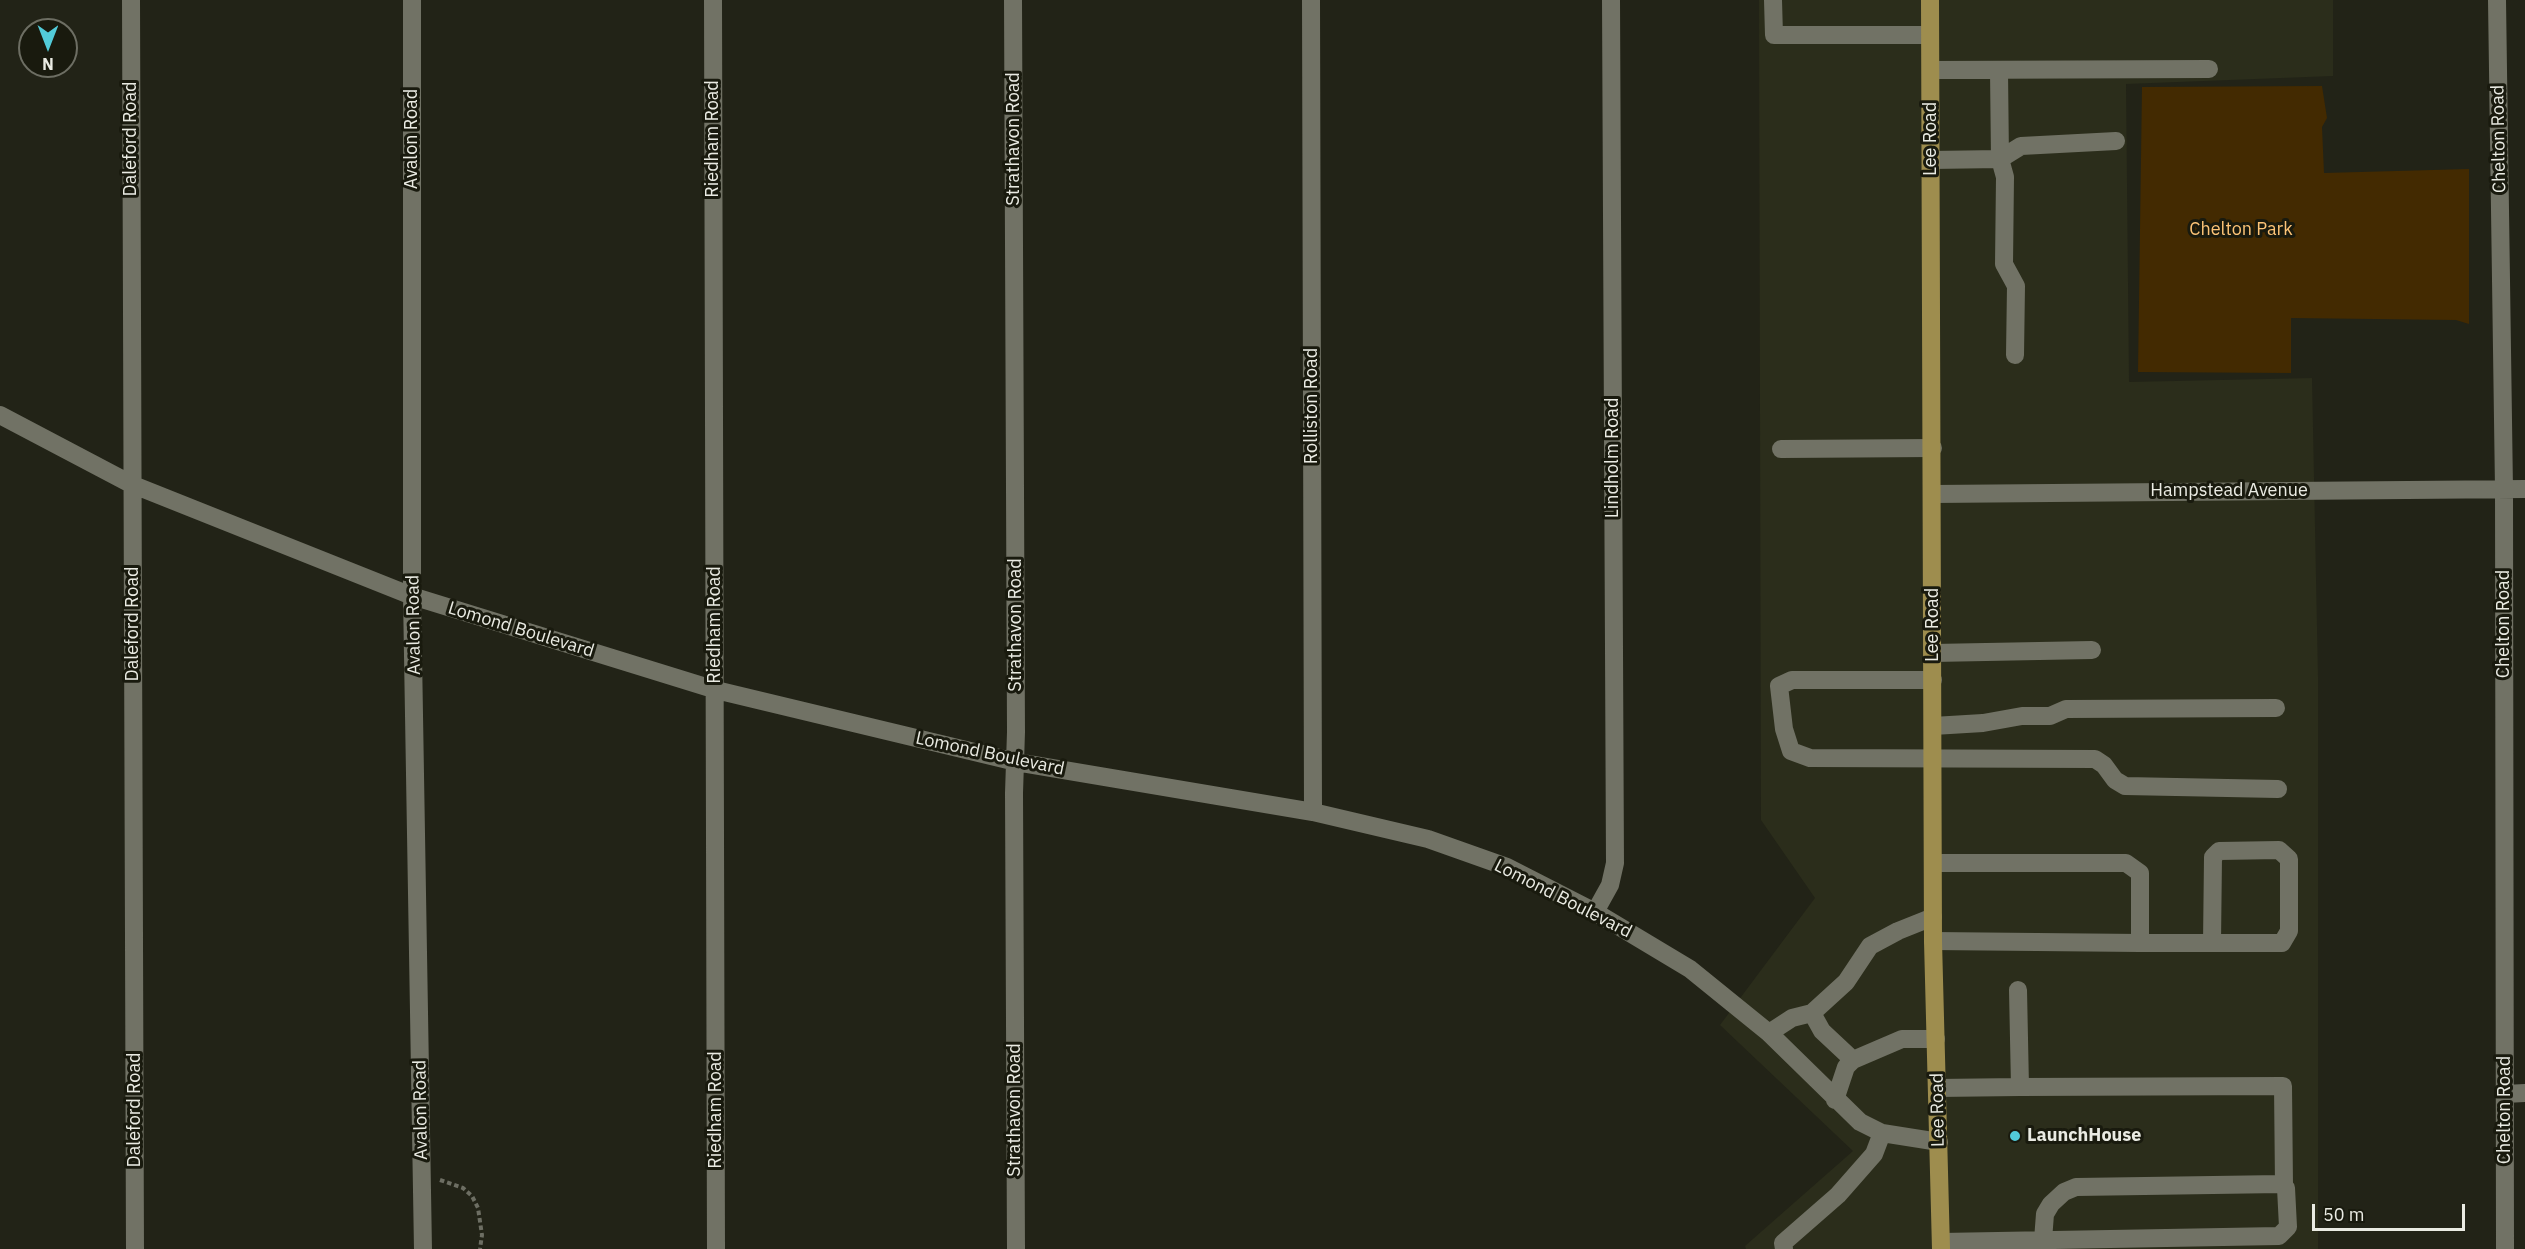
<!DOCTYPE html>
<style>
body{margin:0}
#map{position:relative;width:2525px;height:1249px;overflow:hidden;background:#222317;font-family:"IBM Plex Sans",sans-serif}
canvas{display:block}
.north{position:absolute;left:18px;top:18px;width:60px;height:60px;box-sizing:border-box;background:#191a0e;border:2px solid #6d6e63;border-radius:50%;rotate:180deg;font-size:16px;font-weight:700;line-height:24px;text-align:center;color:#eaebe3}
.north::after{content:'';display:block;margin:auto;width:21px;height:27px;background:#52cbd9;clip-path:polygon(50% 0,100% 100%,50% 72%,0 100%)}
.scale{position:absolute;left:2312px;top:1204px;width:153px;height:27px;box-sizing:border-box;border:3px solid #eaebe3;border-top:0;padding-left:8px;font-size:18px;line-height:21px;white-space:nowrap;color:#eaebe3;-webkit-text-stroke:4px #191a0e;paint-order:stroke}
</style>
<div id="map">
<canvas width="2525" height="1249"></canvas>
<div class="north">N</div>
<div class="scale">50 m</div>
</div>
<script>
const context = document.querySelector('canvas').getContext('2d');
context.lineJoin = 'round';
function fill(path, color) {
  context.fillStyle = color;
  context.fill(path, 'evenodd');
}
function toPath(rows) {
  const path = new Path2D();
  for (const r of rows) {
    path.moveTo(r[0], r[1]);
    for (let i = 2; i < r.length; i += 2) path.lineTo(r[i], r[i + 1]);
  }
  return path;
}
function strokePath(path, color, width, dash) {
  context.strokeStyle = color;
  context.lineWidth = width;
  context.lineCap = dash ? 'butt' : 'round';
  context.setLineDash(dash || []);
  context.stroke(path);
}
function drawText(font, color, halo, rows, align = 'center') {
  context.font = font + ' "IBM Plex Sans",sans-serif';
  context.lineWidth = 6;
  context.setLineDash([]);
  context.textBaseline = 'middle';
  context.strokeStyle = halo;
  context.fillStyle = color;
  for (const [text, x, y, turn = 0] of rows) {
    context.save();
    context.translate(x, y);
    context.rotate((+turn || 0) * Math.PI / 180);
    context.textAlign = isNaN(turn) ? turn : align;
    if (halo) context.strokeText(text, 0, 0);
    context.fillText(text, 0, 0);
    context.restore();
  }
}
fill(toPath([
 [1759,0,2333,0,2333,76,2126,84,2129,382,2312,378,2318,677,2318,1249,1746,1249,1745,1246,1853,1151,1720,1025,1815,898,1761,820]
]), '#2b2d1b');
fill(toPath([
 [2322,86,2327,118,2322,127,2324,173,2469,169,2469,324,2456,320,2291,318,2291,373,2138,372,2142,87]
]), '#432a01');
strokePath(toPath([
 [440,1180,463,1188,472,1196,478,1208,482,1235,480,1249]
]), '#6d6e63', 4, [4.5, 3]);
strokePath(toPath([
 [131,0,135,1249],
 [412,0,412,596,423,1249],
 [713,0,716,1249],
 [1013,0,1016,732,1014,793,1016,1249],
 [1311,0,1313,812],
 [1773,0,1774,35,1930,35],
 [2497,0,2504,489,2505,1249],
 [1931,70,2209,69],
 [1999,71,2000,159],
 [2000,159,2021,146,2116,141],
 [1931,160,2000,159,2005,177,2004,264,2016,286,2015,355],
 [0,415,131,484,412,596,716,690,1016,762,1313,812,1428,839,1507,867,1595,912,1690,969,1769,1033,1860,1122,1882,1133,1939,1142],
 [1781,449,1933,448],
 [1933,494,2525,489],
 [1933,653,2092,650],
 [1933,680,1792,680,1779,686,1784,729,1791,751,1810,758,2095,759,2104,765,2115,780,2125,786,2278,789],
 [1933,726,1983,723,2022,716,2050,716,2066,709,2276,708],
 [1933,863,2126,863,2140,873,2140,943,1933,941],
 [1595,912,1610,885,1615,863,1611,0],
 [2140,943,2282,943,2289,931,2289,859,2279,850,2219,851,2213,857,2212,943],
 [1769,1033,1792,1018,1812,1013],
 [1853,1060,1822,1031,1812,1013,1846,982,1870,946,1898,931,1933,917],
 [2020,1087,2283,1086,2284,1185],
 [1937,1088,2020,1087,2018,990],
 [2505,1094,2525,1093],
 [1835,1100,1846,1067,1853,1060,1902,1039,1936,1039],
 [1941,1242,2279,1236,2288,1227,2286,1188,2281,1184,2076,1187,2064,1192,2051,1204,2045,1214,2043,1240],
 [1784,1249,1783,1243,1838,1195,1874,1154,1882,1133]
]), '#717265', 18);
strokePath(toPath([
 [1930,0,1933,941,1941,1249]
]), '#9e8d4e', 18);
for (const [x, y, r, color] of [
 [2015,1136,6,"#52cbd9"]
]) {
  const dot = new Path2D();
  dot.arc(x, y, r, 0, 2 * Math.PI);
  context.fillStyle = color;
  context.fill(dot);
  strokePath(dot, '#191a0e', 2);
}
drawText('18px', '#eaebe3', '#191a0e', [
 ["Daleford Road",131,139,-90],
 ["Avalon Road",412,139,-90],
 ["Riedham Road",713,139,-90],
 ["Strathavon Road",1014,139,-90],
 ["Lee Road",1931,139,-90],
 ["Chelton Road",2499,139,-91],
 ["Rolliston Road",1312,406,-90],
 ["Lindholm Road",1613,458,-90],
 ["Hampstead Avenue",2229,491],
 ["Daleford Road",133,624,-90],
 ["Chelton Road",2504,624,-90],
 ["Avalon Road",414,625,-91],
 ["Riedham Road",715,625,-90],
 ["Strathavon Road",1016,625,-90],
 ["Lee Road",1933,625,-90],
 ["Lomond Boulevard",521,630,17],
 ["Lomond Boulevard",990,754,12],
 ["Lomond Boulevard",1563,899,27],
 ["Daleford Road",135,1110,-90],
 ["Avalon Road",421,1110,-91],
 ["Riedham Road",716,1110,-90],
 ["Strathavon Road",1015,1110,-90],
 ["Lee Road",1938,1110,-91],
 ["Chelton Road",2505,1110,-90]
]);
drawText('18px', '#fdc477', '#191a0e', [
 ["Chelton Park",2241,230]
]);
drawText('bold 18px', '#eaebe3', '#191a0e', [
 ["LaunchHouse",2027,1136]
], 'left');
</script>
